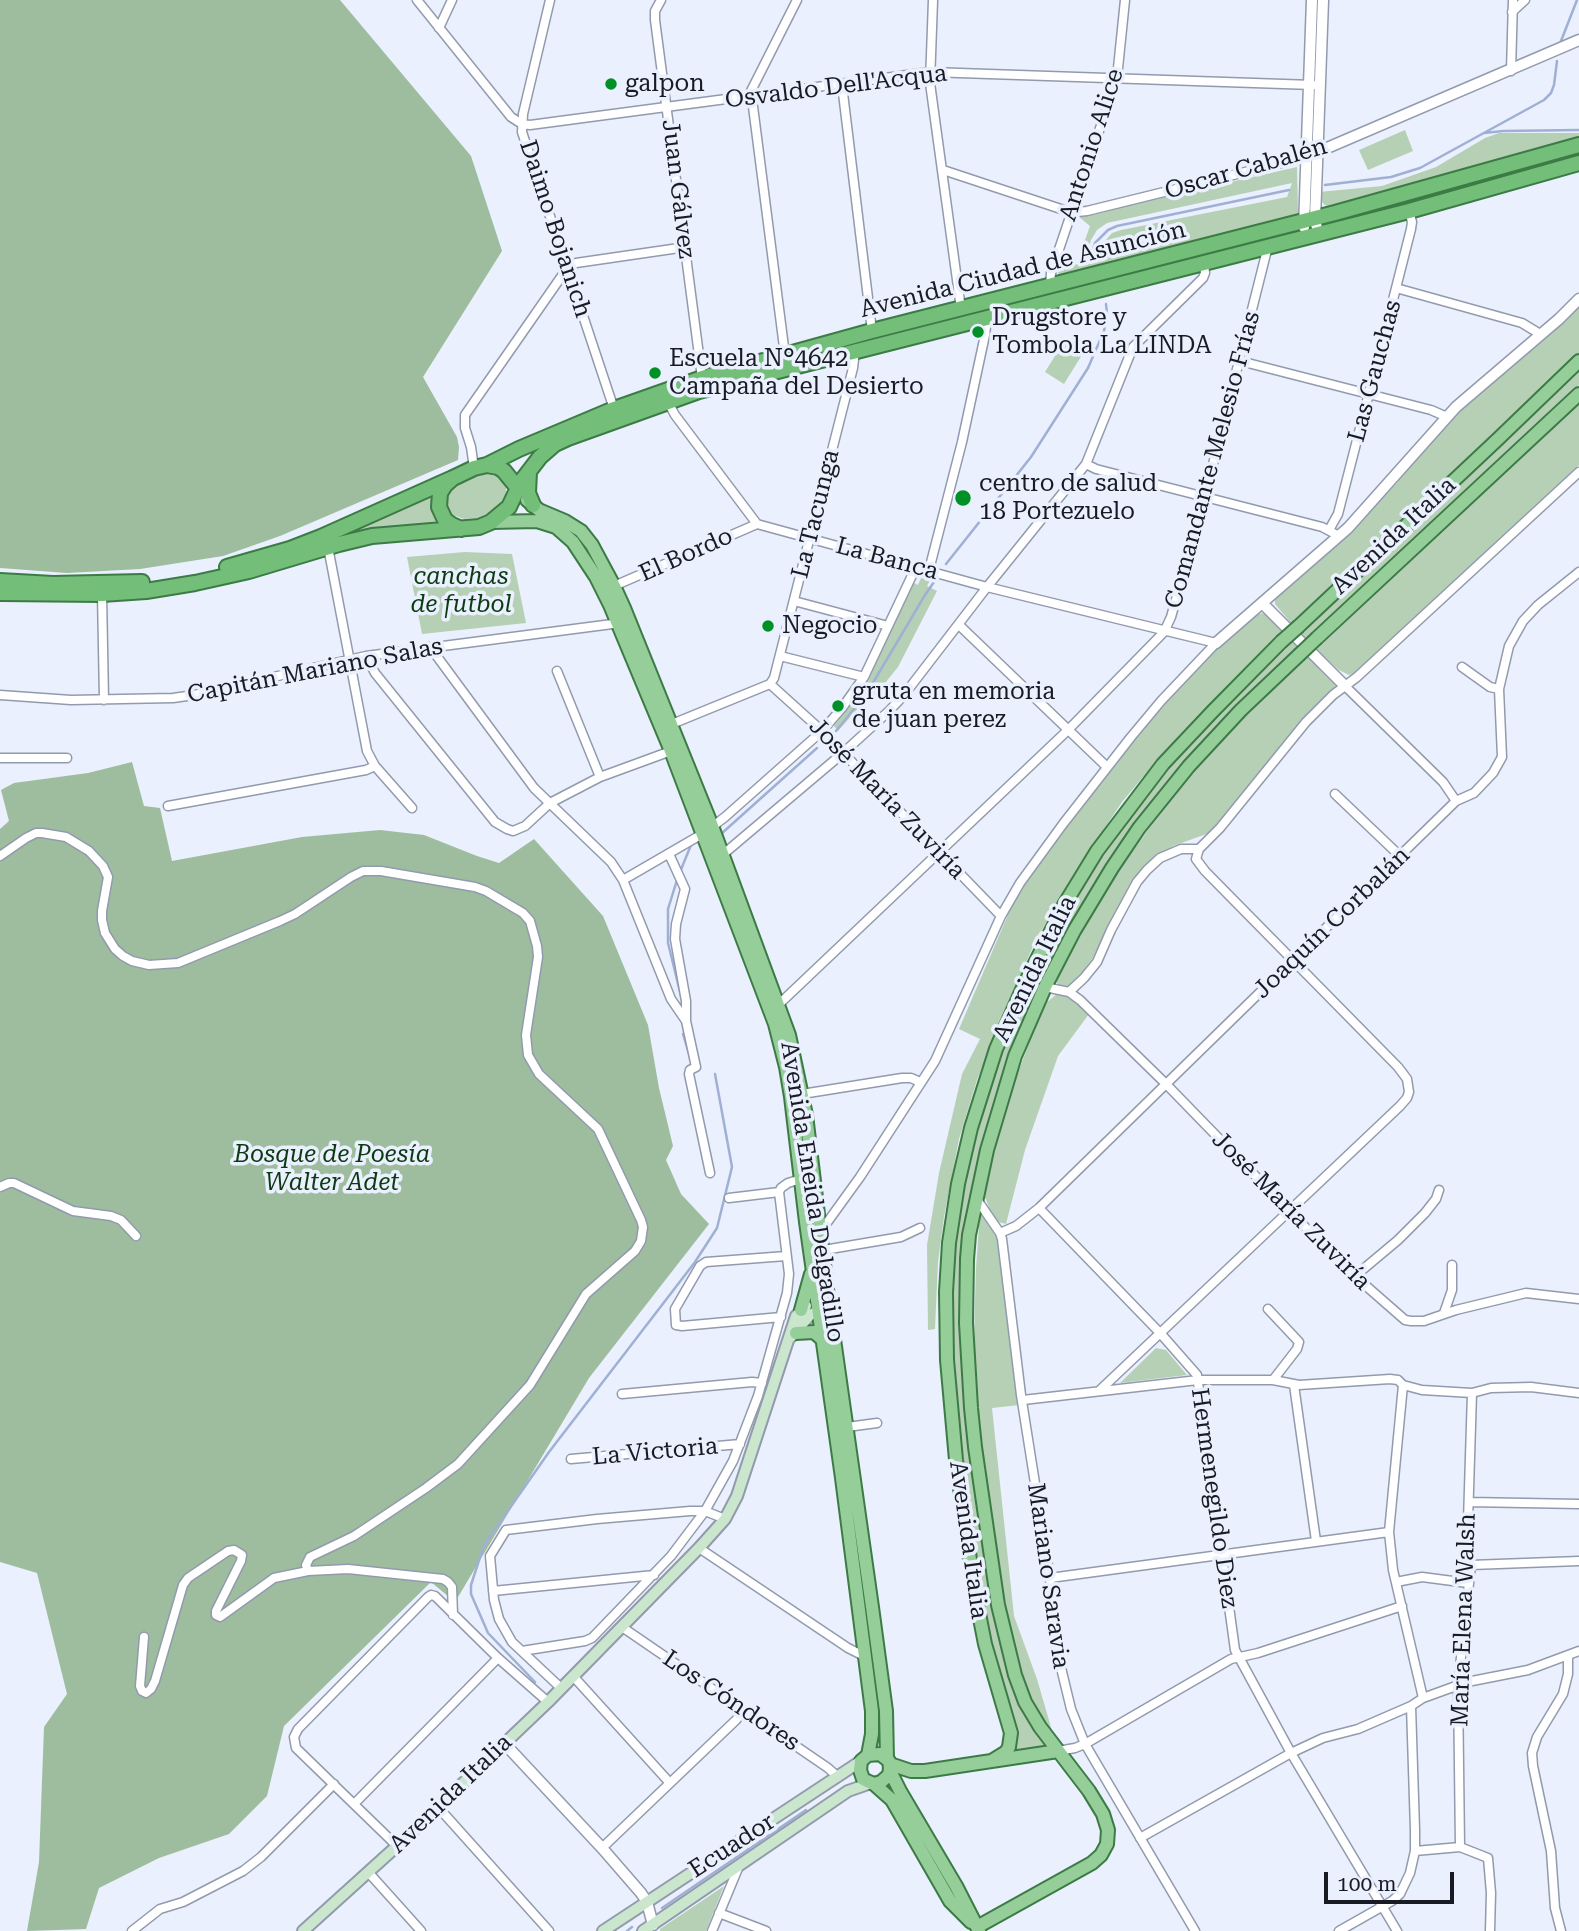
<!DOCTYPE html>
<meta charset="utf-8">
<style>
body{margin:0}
#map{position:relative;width:1579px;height:1931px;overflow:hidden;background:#eaf0fd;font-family:"Roboto Serif",serif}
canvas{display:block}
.scale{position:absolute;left:1324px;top:1872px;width:130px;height:32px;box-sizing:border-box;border:4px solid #181b23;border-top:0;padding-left:9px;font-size:21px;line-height:24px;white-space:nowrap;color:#181b23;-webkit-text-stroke:5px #eaf0fd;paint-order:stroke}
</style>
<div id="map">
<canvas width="1579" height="1931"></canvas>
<div class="scale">100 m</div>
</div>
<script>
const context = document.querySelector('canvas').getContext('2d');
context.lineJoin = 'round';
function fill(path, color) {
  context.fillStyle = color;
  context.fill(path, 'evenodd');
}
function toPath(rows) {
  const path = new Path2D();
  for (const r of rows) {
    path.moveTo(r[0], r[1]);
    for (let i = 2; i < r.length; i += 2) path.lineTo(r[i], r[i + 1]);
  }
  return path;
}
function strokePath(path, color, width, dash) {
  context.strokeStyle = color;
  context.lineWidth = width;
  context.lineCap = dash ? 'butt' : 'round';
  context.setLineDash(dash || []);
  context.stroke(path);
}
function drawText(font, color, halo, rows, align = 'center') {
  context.font = font + ' "Roboto Serif",serif';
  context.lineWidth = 7;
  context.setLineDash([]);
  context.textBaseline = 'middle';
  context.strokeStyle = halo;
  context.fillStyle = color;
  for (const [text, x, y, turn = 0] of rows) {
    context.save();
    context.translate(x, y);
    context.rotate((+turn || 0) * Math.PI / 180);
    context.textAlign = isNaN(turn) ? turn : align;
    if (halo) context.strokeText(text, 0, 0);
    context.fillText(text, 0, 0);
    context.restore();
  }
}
fill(toPath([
 [1405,130,1413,151,1368,170,1359,150],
 [1499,133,1579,133,1579,141,1332,207,1325,205,1320,200,1319,192,1382,186,1436,167,1485,138],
 [1579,152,1579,157,1321,228,1320,223],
 [1297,167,1298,214,1293,219,1061,276,1058,273,1057,269,1081,263,1080,254,1090,226,1079,217,1098,214,1137,203],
 [1292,183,1287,197,1121,230,1112,233,1106,240,1104,248,1105,258,1088,261,1088,250,1091,240,1097,230,1107,223],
 [1290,230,1291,232,1229,248,1207,257,894,336,893,332],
 [1579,306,1579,353,1291,623,1275,604,1275,599,1343,539,1397,483,1446,423],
 [1066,338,1085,350,1064,384,1045,372],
 [1579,370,1579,385,1274,672,1206,738,1162,788,1116,850,1069,929,1004,1073,961,1302,962,1370,968,1436,995,1624,1008,1671,1026,1716,1049,1747,1008,1753,1013,1741,988,1638,963,1493,951,1358,952,1241,975,1132,996,1064,1027,988,1053,934,1089,872,1122,824,1157,777,1220,709],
 [1579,401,1579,465,1361,671,1349,675,1339,670,1316,650],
 [490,473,501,478,506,485,506,494,502,503,491,512,477,518,464,519,450,514,446,503,447,493,455,484,478,474],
 [438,490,444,526,201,581,178,583,287,556,342,535,390,514],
 [465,552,512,554,526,623,422,634,407,557],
 [921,578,931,579,927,586,937,591,898,667,881,688,861,705,838,731,834,726,865,688,912,582,918,585],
 [1263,613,1268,615,1283,633,1210,704,1161,755,1122,802,1072,877,1035,942,1002,1016,977,1080,959,1139,944,1217,938,1262,935,1329,928,1330,927,1245,939,1173,962,1074,980,1039,959,1029,1010,910,1028,876,1166,700,1200,664,1256,615],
 [1308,657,1336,686,1295,730,1212,832,1173,846,1146,865,1122,902,1092,959,1075,982,1064,988,1057,983,1057,977,1114,877,1151,826,1211,751,1264,697],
 [1057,994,1070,998,1089,1014,1058,1056,1025,1150,1006,1224,999,1222,990,1210,985,1197,987,1175,1009,1097,1035,1027,1047,1002],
 [980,1213,997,1238,1019,1405,992,1408,1014,1616,1037,1679,1055,1741,1035,1710,1013,1647,992,1529,979,1424,974,1341,976,1268],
 [1156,1348,1166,1350,1187,1375,1120,1383],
 [724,1886,706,1931,660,1931,660,1929]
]), '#b6d0b6');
fill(toPath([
 [0,0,340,0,471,156,502,251,423,377,457,437,459,447,458,460,280,536,223,556,140,569,67,573,0,568],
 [132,762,144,806,160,808,172,861,302,837,380,830,424,835,477,856,499,863,534,839,603,916,648,1025,659,1088,673,1146,666,1160,681,1194,709,1224,589,1378,455,1602,431,1582,284,1726,267,1796,229,1834,159,1858,99,1888,86,1929,27,1931,39,1862,44,1727,67,1694,37,1573,0,1562,0,829,9,821,1,790,14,783,88,773]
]), '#9ebd9e');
strokePath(toPath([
 [1561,41,1577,0],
 [1484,133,1503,131,1579,130],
 [1325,185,1391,177,1420,168,1544,100,1551,93,1554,85,1557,61],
 [1093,262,1092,252,1095,243,1108,230,1117,226,1289,190],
 [946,564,1031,457,1088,368,1104,331,1107,314,1106,304],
 [836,731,867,693,925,595,936,579],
 [721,834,817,748],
 [680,872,691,845],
 [677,880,668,909,668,943,682,1000],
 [683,1034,690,1057],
 [535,1682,488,1633,471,1594,471,1585,484,1545,549,1452,695,1262,717,1228,732,1167,715,1074],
 [662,1908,806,1810],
 [627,1931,632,1927]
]), '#a0b0d4', 2.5);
const minor = toPath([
 [417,0,511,117,522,124,530,125,930,72,1313,85],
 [550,0,523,114,522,132,614,409],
 [661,0,655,11,655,20,702,378],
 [933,0,930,83,961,309],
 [1512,12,1525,0],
 [439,28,452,0],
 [1511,71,1513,0],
 [842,85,872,331],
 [943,170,1070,212,1077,212,1087,211,1306,157],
 [1050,287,1051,273,1117,78,1125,0],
 [1396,288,1522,323,1540,334],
 [785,355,751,91,797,0],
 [1240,361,1431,410,1447,417],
 [668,402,675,415,757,524,987,587,1216,643],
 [1086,464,1096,469,1322,527,1339,536],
 [474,468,471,447,465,428,465,415,568,267,576,263,686,247],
 [1329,530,1338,514,1396,288,1411,229,1412,222,1409,211],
 [328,547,367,751,375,766,412,808],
 [929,570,962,442,985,335,987,319],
 [614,586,757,524],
 [102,594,104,700],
 [794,601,888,626],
 [959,625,1107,767],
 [430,647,534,788,611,862,623,880,671,999,686,1021,696,1067,690,1070,689,1074,710,1173],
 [366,656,375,673,495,822,507,829,513,831,525,826,550,803,600,777,671,751],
 [780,656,864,677],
 [1462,667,1490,687,1499,689],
 [557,671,600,777],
 [770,684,822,731,1001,916],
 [1344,685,1443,782,1456,801],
 [0,695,71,700,173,698,194,695,366,656,620,623],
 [667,726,770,684,774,678,853,368,855,351],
 [0,758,67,758],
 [1335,794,1400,856],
 [168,806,366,770,375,766],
 [669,854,685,889,676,924,675,939,686,1001,686,1021],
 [0,856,26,838,36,833,42,833,66,837,89,851,103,866,108,877,102,911,102,920,105,933,115,949,123,956,132,961,149,965,178,963,280,921,295,914,351,877,363,871,381,871,475,887,486,891,523,913,530,921,537,946,538,957,526,1035,528,1055,539,1074,598,1129,641,1220,643,1227,641,1241,635,1251,586,1294,530,1385,458,1464,426,1488,354,1536,310,1557,306,1565,308,1571],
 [720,857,843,753,889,711,904,695,987,587,1086,464,1133,347,1203,278,1205,273,1204,263],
 [623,880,704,833,725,817,822,731,842,708,864,677,916,567],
 [1045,987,1069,992,1080,1000,1166,1084,1341,1264,1405,1320,1411,1321,1424,1321,1456,1310,1526,1293,1579,1299],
 [1069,992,1084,978,1097,962,1111,930,1137,882,1147,870,1160,858,1181,849,1199,849,1220,828,1306,722,1333,695,1357,677,1579,472],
 [776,1007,1068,730,1164,632,1171,617,1205,496,1268,246],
 [802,1094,902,1078,911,1078,920,1082],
 [0,1187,9,1183,14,1183,73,1211,111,1216,121,1220,136,1236],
 [729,1198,779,1192,781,1188,788,1183,801,1179],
 [976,1198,1000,1233,1002,1239,1021,1395,1050,1578,1055,1643,1071,1709,1085,1744,1195,1931],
 [1039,1208,1161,1334,1197,1375,1235,1650,1291,1753,1397,1931],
 [820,1229,826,1224,860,1177,935,1061,1001,916,1020,883,1063,824,1131,737,1161,701,1216,643],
 [1000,1233,1016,1226,1039,1208,1456,801,1474,793,1493,773,1502,757,1499,689,1509,646,1523,621,1538,605,1579,572],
 [818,1251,901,1237,920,1228],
 [1355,1276,1398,1240,1425,1213,1436,1199,1439,1190],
 [1268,1309,1299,1342,1297,1349,1273,1380],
 [1444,1313,1452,1290,1452,1265],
 [781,1317,682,1326,676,1325,675,1309,700,1266,706,1262,786,1256],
 [1294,1385,1316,1541],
 [1403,1385,1389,1532,1393,1570,1423,1698],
 [1099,1391,1400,1106,1407,1098,1409,1092,1407,1079,1398,1067,1205,871,1196,859,1199,849],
 [622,1394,752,1382,762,1383],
 [1023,1400,1198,1380,1273,1380,1299,1385,1390,1379,1398,1380,1403,1385,1422,1390,1472,1393,1491,1388,1531,1387,1579,1393],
 [847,1427,877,1423],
 [571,1459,740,1444],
 [1469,1502,1579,1504],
 [699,1548,848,1648,866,1657],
 [1471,1565,1579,1561],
 [1050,1578,1389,1532],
 [1396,1582,1422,1577,1468,1583],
 [493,1591,654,1575],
 [622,1627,828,1768,838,1777],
 [144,1637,140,1686,142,1691,146,1693,151,1689,155,1681,183,1585,188,1578,228,1551,234,1550,242,1555,241,1561,216,1611,216,1615,220,1617,274,1578,308,1571,348,1569,443,1579,448,1582,452,1587,453,1615],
 [522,1651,585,1641,592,1638,671,1556,705,1511,733,1461,758,1396,787,1293,789,1274,779,1192],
 [573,1676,669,1782],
 [561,1688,512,1642,499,1619,494,1600,490,1556,506,1530,597,1519,690,1511,705,1511,725,1519],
 [1058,1751,1075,1748,1085,1744,1231,1659,1258,1653,1402,1606],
 [355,1803,498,1658],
 [438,1807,549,1931],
 [1140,1838,1291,1753,1323,1738,1358,1729,1411,1706,1423,1698,1467,1682,1528,1670,1579,1651],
 [397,1846,296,1748,294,1737,298,1729,428,1597,431,1595,435,1596,498,1658,548,1702],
 [1460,1847,1458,1685,1471,1565,1468,1521,1472,1393],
 [602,1848,736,1720,744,1710],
 [1415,1851,1460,1847,1488,1858,1491,1893,1490,1931],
 [369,1873,421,1931],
 [719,1913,766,1931],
 [132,1931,160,1909,183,1902,243,1871,261,1857,334,1784],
 [712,1931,739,1866],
 [1339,1931,1392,1901,1400,1894,1410,1873,1415,1851,1415,1830,1411,1706],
 [1561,1931,1555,1908,1551,1851,1533,1766,1532,1753,1537,1737,1563,1694,1568,1674,1568,1656]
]);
const tertiary = toPath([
 [1306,157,1579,40],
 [1304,227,1312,0],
 [1318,233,1315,219,1323,0],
 [1263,604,1344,685],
 [1216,643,1348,528,1456,407,1559,319,1579,299],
 [504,1743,602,1848,641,1893,647,1902,653,1925]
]);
const secondary = toPath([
 [791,1337,810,1315,826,1307],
 [303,1931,397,1846,548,1702,699,1548,725,1519,737,1496,796,1316,806,1306],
 [603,1931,861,1761],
 [643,1931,848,1791,871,1783]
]);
const primary = toPath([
 [527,500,539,510,565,521,581,531,592,545,614,586,624,608,712,826,789,1035,806,1115,828,1297,872,1607,886,1711,887,1759],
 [491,522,537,521,556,527,573,542,596,577,610,605,671,751,775,1024,786,1067,791,1097,806,1222,842,1478,872,1711,872,1734,868,1755,861,1761,860,1770,863,1779,867,1781,874,1784,881,1782,889,1775,890,1768,889,1761,880,1754,868,1755],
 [1299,626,1498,439,1579,361],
 [1317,638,1579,394],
 [801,1310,811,1274],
 [796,1333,814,1332,823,1340],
 [993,1760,1006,1752,1009,1747,1011,1733,985,1644,974,1588,956,1460,947,1360,946,1292,949,1243,958,1184,971,1128,996,1049,1025,983,1064,905,1097,851,1163,764,1213,711,1281,642],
 [890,1764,911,1771,925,1771,1058,1751],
 [890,1771,900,1791,956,1886,979,1931],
 [874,1784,892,1800,950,1901,971,1922],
 [977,1927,1092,1863,1101,1855,1107,1844,1108,1830,1103,1814,1089,1791,1040,1727,1025,1702,1015,1675,998,1605,975,1447,971,1408,966,1323,967,1259,969,1235,987,1150,1015,1056,1045,987,1074,931,1112,868,1139,828,1189,766,1241,710,1299,655]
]);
const trunk = toPath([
 [487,465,519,449,614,409,702,378,872,331,1335,213,1579,145],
 [529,472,528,493,533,505],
 [461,529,452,525,445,520,439,507,440,493,445,485,453,478,474,468,487,465,498,467,504,471,517,487],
 [227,567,290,549,321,537,453,478],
 [0,581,53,584,142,582],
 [0,593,102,594,146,591,195,583,249,571,339,544,372,536,479,527,491,522,509,507,517,490,517,487,540,457,555,444,568,438,699,391,1409,211,1579,163]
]);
strokePath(minor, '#929aad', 11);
strokePath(tertiary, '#929aad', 13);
strokePath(secondary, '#929aad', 14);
strokePath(primary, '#3c7b45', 16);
strokePath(trunk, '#3c7b45', 18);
strokePath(minor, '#fff', 8);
strokePath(tertiary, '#fff', 10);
strokePath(secondary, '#cae7cd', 10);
strokePath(primary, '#96ce9a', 12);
strokePath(trunk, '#73be78', 14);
const primaryBridge = toPath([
 [1281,642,1299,626],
 [1299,655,1317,638]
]);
strokePath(primaryBridge, '#3c7b45', 16, []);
strokePath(primaryBridge, '#96ce9a', 12);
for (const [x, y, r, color] of [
 [611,84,7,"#009126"],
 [978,332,7,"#009126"],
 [655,373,7,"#009126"],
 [963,498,9,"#009126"],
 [768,626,7,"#009126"],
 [838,706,7,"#009126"]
]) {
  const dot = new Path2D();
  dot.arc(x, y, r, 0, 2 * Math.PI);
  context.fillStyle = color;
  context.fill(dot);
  strokePath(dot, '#eaf0fd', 2.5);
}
drawText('24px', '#181b23', '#eaf0fd', [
 ["galpon",625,84],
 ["Drugstore y",992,318],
 ["Tombola La LINDA",992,346],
 ["Escuela N°4642",669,359],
 ["Campaña del Desierto",669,387],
 ["centro de salud",979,484],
 ["18 Portezuelo",979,512],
 ["Negocio",782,626],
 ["gruta en memoria",852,692],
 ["de juan perez",852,720]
], 'left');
drawText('24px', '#181b23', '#eaf0fd', [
 ["Osvaldo Dell'Acqua",836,87,-7],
 ["Antonio Alice",1092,145,-72],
 ["Oscar Cabalén",1246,169,-16],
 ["Juan Gálvez",678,189,83],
 ["Daimo Bojanich",555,229,72],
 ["Avenida Ciudad de Asunción",1023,270,-14],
 ["Las Gauchas",1375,371,-75],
 ["Comandante Melesio Frías",1213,460,-75],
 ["La Tacunga",816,514,-76],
 ["Avenida Italia",1394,536,-43],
 ["El Bordo",686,555,-24],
 ["La Banca",887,559,15],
 ["Capitán Mariano Salas",315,671,-11],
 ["José María Zuviría",887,799,46],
 ["Joaquín Corbalán",1332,923,-44],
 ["Avenida Italia",1035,969,-64],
 ["Avenida Eneida Delgadillo",812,1192,81],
 ["José María Zuviría",1291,1211,45],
 ["La Victoria",655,1452,-5],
 ["Hermenegildo Diez",1214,1498,82],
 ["Avenida Italia",968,1540,82],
 ["Mariano Saravia",1048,1576,82],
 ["María Elena Walsh",1464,1620,-88],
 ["Los Cóndores",731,1701,34],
 ["Avenida Italia",451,1794,-44],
 ["Ecuador",732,1846,-33]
]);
drawText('italic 24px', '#0c3b12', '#eaf0fd', [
 ["canchas",461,577],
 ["de futbol",461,605],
 ["Bosque de Poesía",332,1155],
 ["Walter Adet",332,1183]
]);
</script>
